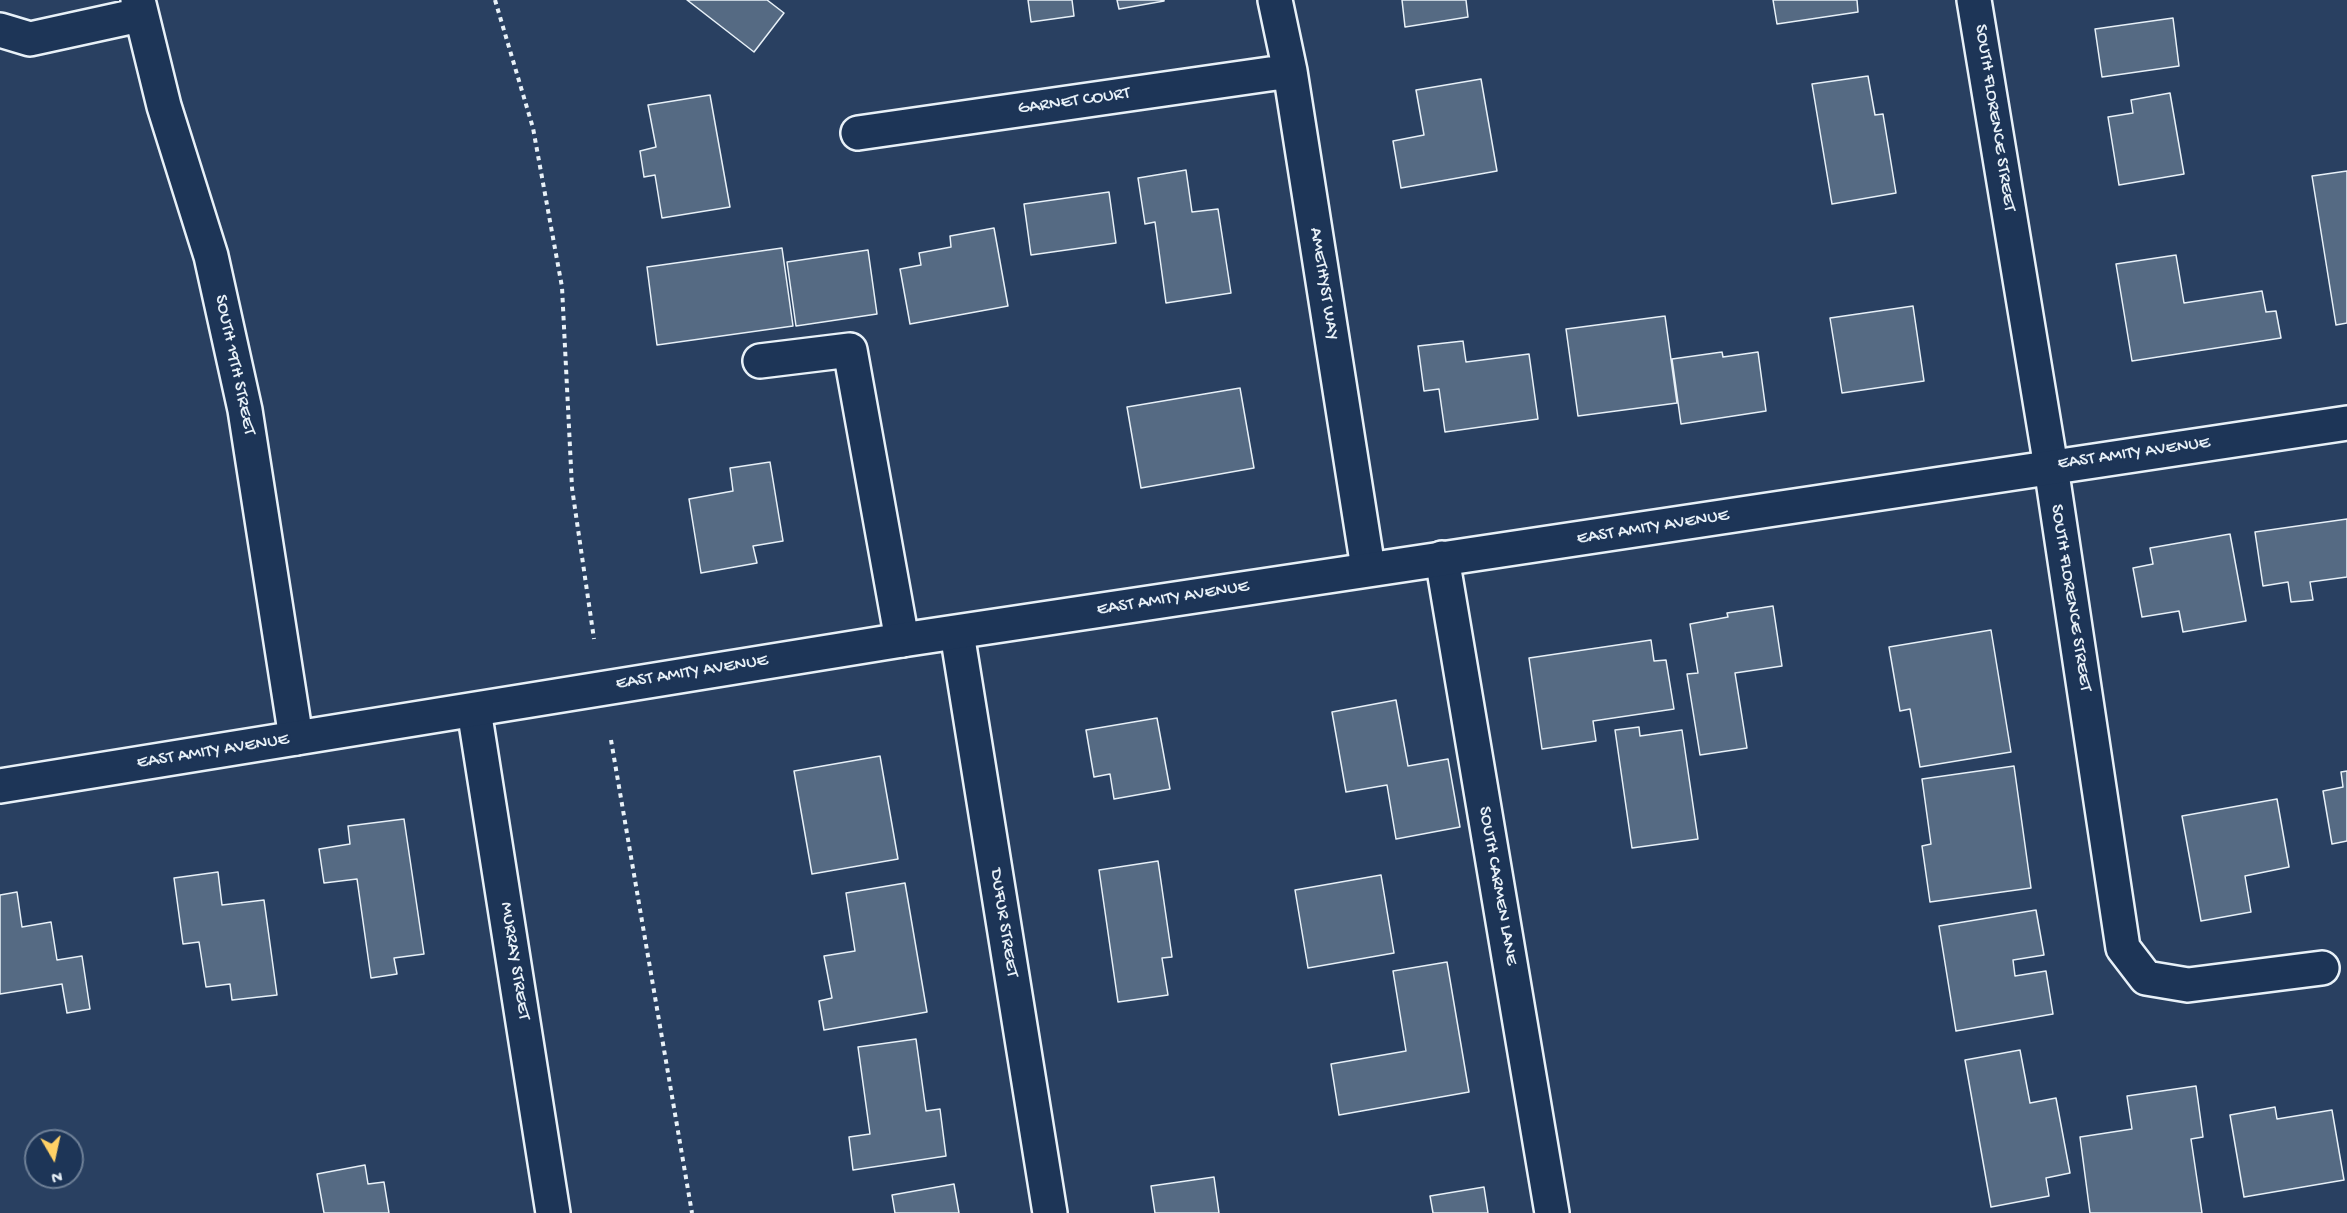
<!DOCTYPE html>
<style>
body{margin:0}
#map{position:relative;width:2347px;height:1213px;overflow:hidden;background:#294061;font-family:"Gochi Hand",sans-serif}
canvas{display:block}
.north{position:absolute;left:24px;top:1129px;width:60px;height:60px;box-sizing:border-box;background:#1d3557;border:2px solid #6e8097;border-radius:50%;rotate:171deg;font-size:16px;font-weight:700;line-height:24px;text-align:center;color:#e8f1f8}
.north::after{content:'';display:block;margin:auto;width:21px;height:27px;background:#ffd166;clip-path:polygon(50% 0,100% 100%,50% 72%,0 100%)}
</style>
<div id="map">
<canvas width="2347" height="1213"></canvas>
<div class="north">N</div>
</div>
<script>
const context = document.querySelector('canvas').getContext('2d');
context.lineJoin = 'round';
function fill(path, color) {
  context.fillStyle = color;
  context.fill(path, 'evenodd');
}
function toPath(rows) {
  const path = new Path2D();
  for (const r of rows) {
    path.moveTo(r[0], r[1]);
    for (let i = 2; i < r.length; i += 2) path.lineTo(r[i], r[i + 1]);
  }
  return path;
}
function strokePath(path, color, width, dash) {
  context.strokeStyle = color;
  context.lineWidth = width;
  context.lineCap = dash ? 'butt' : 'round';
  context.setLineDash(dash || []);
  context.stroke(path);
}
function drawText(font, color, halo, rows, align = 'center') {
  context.font = font + ' "Gochi Hand",sans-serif';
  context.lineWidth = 4.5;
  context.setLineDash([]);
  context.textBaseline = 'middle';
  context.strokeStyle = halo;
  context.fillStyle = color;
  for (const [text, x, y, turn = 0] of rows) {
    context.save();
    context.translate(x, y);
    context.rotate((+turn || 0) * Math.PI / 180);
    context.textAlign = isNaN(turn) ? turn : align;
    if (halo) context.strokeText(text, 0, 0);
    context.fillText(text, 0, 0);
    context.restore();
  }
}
const building = toPath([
 [687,0,767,0,784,13,754,52,687,0],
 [1028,0,1072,0,1074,16,1031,22,1028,0],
 [1117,0,1164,0,1164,1,1119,9,1117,0],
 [1402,0,1466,0,1468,17,1405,27,1402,0],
 [1773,0,1857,0,1858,12,1777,24,1773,0],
 [2173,18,2179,66,2102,77,2095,29,2173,18],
 [1868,76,1875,115,1883,114,1896,193,1832,204,1812,84,1868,76],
 [1481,79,1497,171,1401,188,1393,141,1424,135,1416,90,1481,79],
 [2170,93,2184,174,2119,185,2108,117,2133,113,2131,100,2170,93],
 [710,95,730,207,662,218,655,175,644,177,640,151,656,147,648,105,710,95],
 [1186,170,1192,212,1218,209,1231,293,1166,303,1155,222,1145,224,1138,178,1186,170],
 [2347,171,2347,323,2336,325,2312,176,2347,171],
 [1109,192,1116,243,1031,255,1024,204,1109,192],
 [994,228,1008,306,910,324,900,269,921,265,919,253,951,247,950,236,994,228],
 [782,248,793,326,657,345,647,267,782,248],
 [868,250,877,314,796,326,787,262,868,250],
 [2176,255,2184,303,2262,291,2266,312,2276,311,2281,338,2132,361,2116,264,2176,255],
 [1913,306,1924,381,1842,393,1830,318,1913,306],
 [1665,316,1677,403,1578,416,1566,329,1665,316],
 [1463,341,1466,362,1529,354,1538,419,1445,432,1439,389,1424,391,1418,346,1463,341],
 [1722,352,1723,357,1758,352,1766,411,1681,424,1672,359,1722,352],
 [1240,388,1254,468,1141,488,1127,407,1240,388],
 [770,462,783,541,753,546,757,563,701,573,689,499,733,491,730,468,770,462],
 [2347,519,2347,577,2310,582,2313,600,2291,602,2288,582,2263,586,2255,532,2347,519],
 [2230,534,2246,621,2183,632,2179,611,2142,617,2133,568,2153,564,2150,548,2230,534],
 [1773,606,1782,666,1735,673,1747,748,1700,755,1687,674,1698,673,1690,624,1728,617,1727,613,1773,606],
 [1991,630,2011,752,1920,767,1910,709,1900,711,1889,647,1991,630],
 [1651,640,1654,661,1666,660,1674,709,1593,721,1596,741,1542,749,1529,658,1651,640],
 [1396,700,1408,766,1448,759,1460,827,1396,839,1387,785,1346,792,1332,712,1396,700],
 [1157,718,1170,789,1114,799,1110,774,1094,777,1086,730,1157,718],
 [1639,727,1640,736,1682,730,1698,839,1632,848,1615,730,1639,727],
 [880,756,898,859,812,874,794,771,880,756],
 [2014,766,2031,888,1930,902,1922,846,1931,844,1922,779,2014,766],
 [2347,771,2347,841,2332,844,2323,791,2343,787,2341,772,2347,771],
 [2277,799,2289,867,2245,876,2251,912,2201,921,2182,816,2277,799],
 [404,819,424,954,394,958,397,974,371,978,357,879,324,883,319,849,350,844,348,826,404,819],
 [1158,861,1172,957,1162,958,1168,995,1118,1002,1099,870,1158,861],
 [218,872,222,905,264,900,277,995,232,1000,230,984,206,987,199,942,183,944,174,878,218,872],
 [1381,875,1394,953,1308,968,1295,890,1381,875],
 [905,883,927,1012,824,1030,819,1001,832,998,824,956,855,951,846,893,905,883],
 [17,892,22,927,51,922,57,960,82,956,90,1009,67,1013,62,984,0,994,0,895,17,892],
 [2036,910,2044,955,2013,960,2015,976,2046,971,2053,1014,1956,1031,1939,926,2036,910],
 [1447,962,1469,1092,1339,1115,1331,1064,1406,1051,1393,971,1447,962],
 [916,1039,926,1111,940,1109,946,1156,853,1170,849,1137,870,1134,858,1047,916,1039],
 [2020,1050,2030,1103,2056,1098,2070,1173,2046,1178,2049,1196,1991,1207,1965,1060,2020,1050],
 [2196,1086,2203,1137,2191,1139,2202,1213,2090,1213,2080,1137,2132,1129,2127,1096,2196,1086],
 [2275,1107,2277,1119,2332,1110,2344,1180,2244,1197,2230,1115,2275,1107],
 [365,1165,368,1184,384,1182,389,1213,324,1213,317,1174,365,1165],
 [1214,1177,1219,1213,1155,1213,1151,1186,1214,1177],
 [954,1184,959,1213,895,1213,892,1195,954,1184],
 [1484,1187,1488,1213,1433,1213,1430,1196,1484,1187]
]);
fill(building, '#556a83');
strokePath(building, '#e8f1f8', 1.5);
const minor = toPath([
 [138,0,164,106,211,256,245,410,296,738],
 [1275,0,1290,71,1368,568],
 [1974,0,2051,467,2123,948,2146,978,2188,985,2322,968],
 [0,30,30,39,140,15],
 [858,133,1290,71],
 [760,361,850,350,902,640],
 [1442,558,1552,1213],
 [957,633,1050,1213],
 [474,710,553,1213]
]);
const major = toPath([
 [0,786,902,640,2347,423]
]);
strokePath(minor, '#e8f1f8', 38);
strokePath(major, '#e8f1f8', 38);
strokePath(toPath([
 [495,0,533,128,562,287,572,488,594,639],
 [611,740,692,1213]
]), '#e8f1f8', 4, [4.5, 4.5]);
strokePath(minor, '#1d3557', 33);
strokePath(major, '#1d3557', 33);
drawText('18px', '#e8f1f8', '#1d3557', [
 ["GARNET COURT",1074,102,-8],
 ["SOUTH FLORENCE STREET",1994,118,81],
 ["AMETHYST WAY",1323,284,81],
 ["SOUTH 19TH STREET",234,365,78],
 ["EAST AMITY AVENUE",2134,454,-8],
 ["EAST AMITY AVENUE",1653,528,-9],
 ["SOUTH FLORENCE STREET",2070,598,81],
 ["EAST AMITY AVENUE",1173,599,-9],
 ["EAST AMITY AVENUE",692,673,-9],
 ["EAST AMITY AVENUE",213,752,-9],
 ["SOUTH CARMEN LANE",1497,886,80],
 ["DUFUR STREET",1003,923,81],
 ["MURRAY STREET",514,961,81]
]);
</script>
